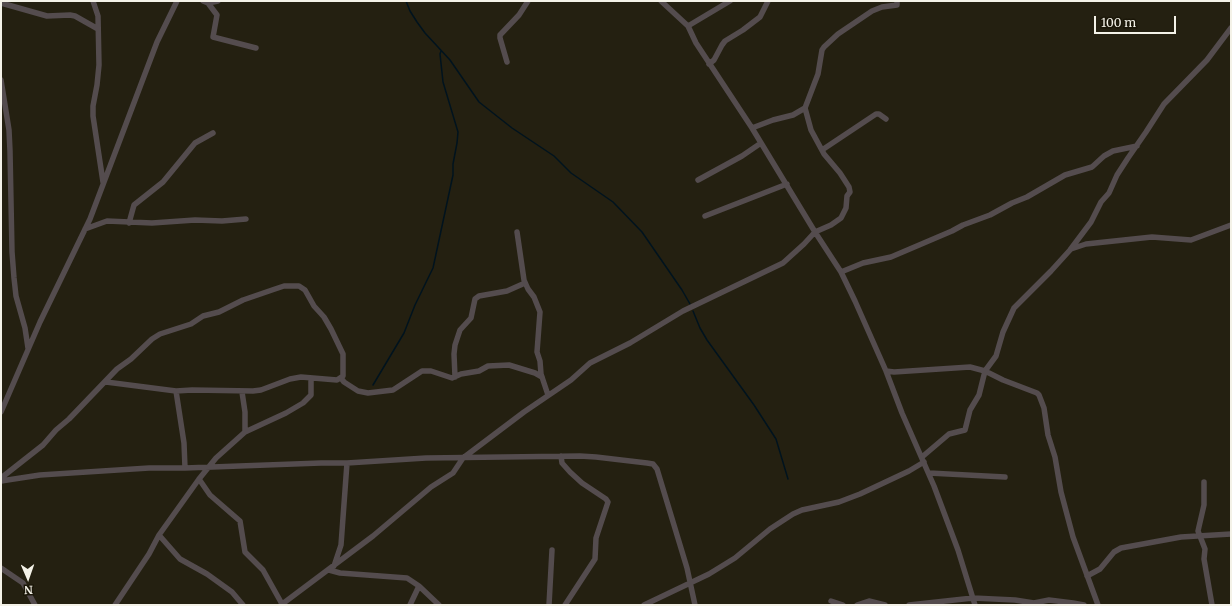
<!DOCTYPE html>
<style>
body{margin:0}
#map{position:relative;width:1232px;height:606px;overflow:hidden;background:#242011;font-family:Merriweather,serif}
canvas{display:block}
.frame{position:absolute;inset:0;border:2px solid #f4f2e8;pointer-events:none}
.north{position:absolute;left:8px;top:558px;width:40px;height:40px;-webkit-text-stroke:3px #1a1608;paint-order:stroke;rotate:178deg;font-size:11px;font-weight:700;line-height:16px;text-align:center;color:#f4f2e8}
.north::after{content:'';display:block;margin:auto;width:14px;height:18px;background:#f4f2e8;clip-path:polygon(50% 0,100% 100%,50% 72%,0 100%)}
.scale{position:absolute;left:1094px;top:16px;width:82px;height:18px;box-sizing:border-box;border:2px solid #f4f2e8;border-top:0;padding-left:5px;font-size:12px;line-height:14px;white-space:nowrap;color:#f4f2e8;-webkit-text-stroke:3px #1a1608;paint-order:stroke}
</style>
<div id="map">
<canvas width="1232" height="606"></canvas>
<div class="frame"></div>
<div class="north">N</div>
<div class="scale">100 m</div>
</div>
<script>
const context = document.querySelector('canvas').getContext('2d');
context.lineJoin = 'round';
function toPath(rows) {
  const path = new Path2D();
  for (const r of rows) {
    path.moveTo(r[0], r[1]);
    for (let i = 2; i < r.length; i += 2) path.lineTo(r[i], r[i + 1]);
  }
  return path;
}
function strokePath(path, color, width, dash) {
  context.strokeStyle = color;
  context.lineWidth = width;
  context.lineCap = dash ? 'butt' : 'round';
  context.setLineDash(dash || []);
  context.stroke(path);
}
strokePath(toPath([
 [406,1,410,11,417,22,425,33,450,60,479,102,512,128,554,156,571,173,613,202,642,232,682,290,690,304],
 [693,311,700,328,707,340,754,405,776,439,788,479],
 [373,385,404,333,415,305,433,268,453,175,453,164,457,143,458,132,443,82,440,54,441,51]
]), '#00131e', 1.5);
strokePath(toPath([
 [93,1,98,16,99,65,97,85,93,106,93,116,103,182],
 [203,1,208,3,218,1],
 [661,1,688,26,696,43,752,128,815,232,841,272,855,301,886,371,902,413,934,486,958,550,975,605],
 [1,3,47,16,70,15,75,16,98,29],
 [208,3,217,15,213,37,256,48],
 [688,26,730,1],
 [507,62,500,38,500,35,519,15,528,1],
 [709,64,714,60,722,45,725,41,743,30,760,17,768,1],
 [1,80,9,130,10,151,12,252,14,278,16,296,25,328,28,348],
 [752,128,773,120,793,115,805,108],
 [822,150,876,114,879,114,886,119],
 [698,180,742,156,761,143],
 [705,216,787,184],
 [129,223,134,205,163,182,195,143,213,133],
 [85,229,107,221,152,223,195,220,222,221,246,219],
 [517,232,524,280,528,289,534,297,540,312,537,352,540,361,541,374,548,395],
 [1071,249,1086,244,1152,237,1191,240,1231,225],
 [841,272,863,263,891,257,952,231,963,225,990,215,1012,203,1027,197,1065,175,1092,167,1104,156,1113,151,1137,146],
 [886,371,894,372,970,367,985,371,1003,380,1037,393,1039,395,1044,408,1048,435,1055,457,1061,492,1073,537,1098,605],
 [455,377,454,354,455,345,460,330,471,318,475,299,479,296,507,291,525,283],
 [341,378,344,382,358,391,368,393,393,390,422,371,431,371,452,378,461,374,479,371,488,366,509,365,535,373,542,377],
 [176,391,184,443,185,468],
 [242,392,245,412,245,432],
 [1,412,40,322,90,219,157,42,177,1],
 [561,456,562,463,570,472,582,483,606,499,608,502,596,538,595,559,565,605],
 [922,457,949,434,965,430,970,410,979,395,985,371,996,356,1003,332,1014,308,1051,271,1070,250,1091,222,1101,202,1109,193,1117,175,1128,158,1146,132,1164,104,1207,60,1231,28],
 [929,473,1005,477],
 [1,478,43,445,56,430,69,419,117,369,131,359,152,339,160,334,191,324,203,316,219,312,243,300,275,289,284,286,299,286,305,290,314,306,324,317,331,329,343,354,343,376,337,380,301,377,290,379,261,390,253,391,192,390,176,391,106,382],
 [199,479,210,495,240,521,245,552,263,570,282,604],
 [1,481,40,475,149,468,185,468,321,463,347,463,426,458,580,456,596,457,647,463,653,464,657,469,687,568,695,605],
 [1204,482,1204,505,1198,531,1205,549,1204,559,1212,605],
 [159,535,180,559,207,574,232,592,243,605],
 [334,566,341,545,347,463],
 [1,568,23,583,35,605],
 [329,570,340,573,407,578,419,586,439,605],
 [1087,576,1100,569,1114,552,1121,548,1181,537,1231,534],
 [831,601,843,605],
 [115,605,149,554,159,535,199,479,216,458,245,432,286,413,303,403,311,395,311,378],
 [281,605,373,536,431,487,453,473,463,458,524,412,571,380,590,363,630,343,683,311,783,263,804,244,815,232,831,225,841,218,846,208,847,196,850,192,849,187,840,173,824,154,811,130,805,108,818,74,822,50,824,47,838,34,872,11,882,7,897,5,897,1],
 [410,605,419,586],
 [549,605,552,550],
 [644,605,709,574,735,558,770,529,793,514,802,510,839,502,860,494,909,471,924,462],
 [857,605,869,601,885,605],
 [909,605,973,598,1015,600,1034,603,1049,600,1073,603,1084,605]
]), '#544c4e', 5.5);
</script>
